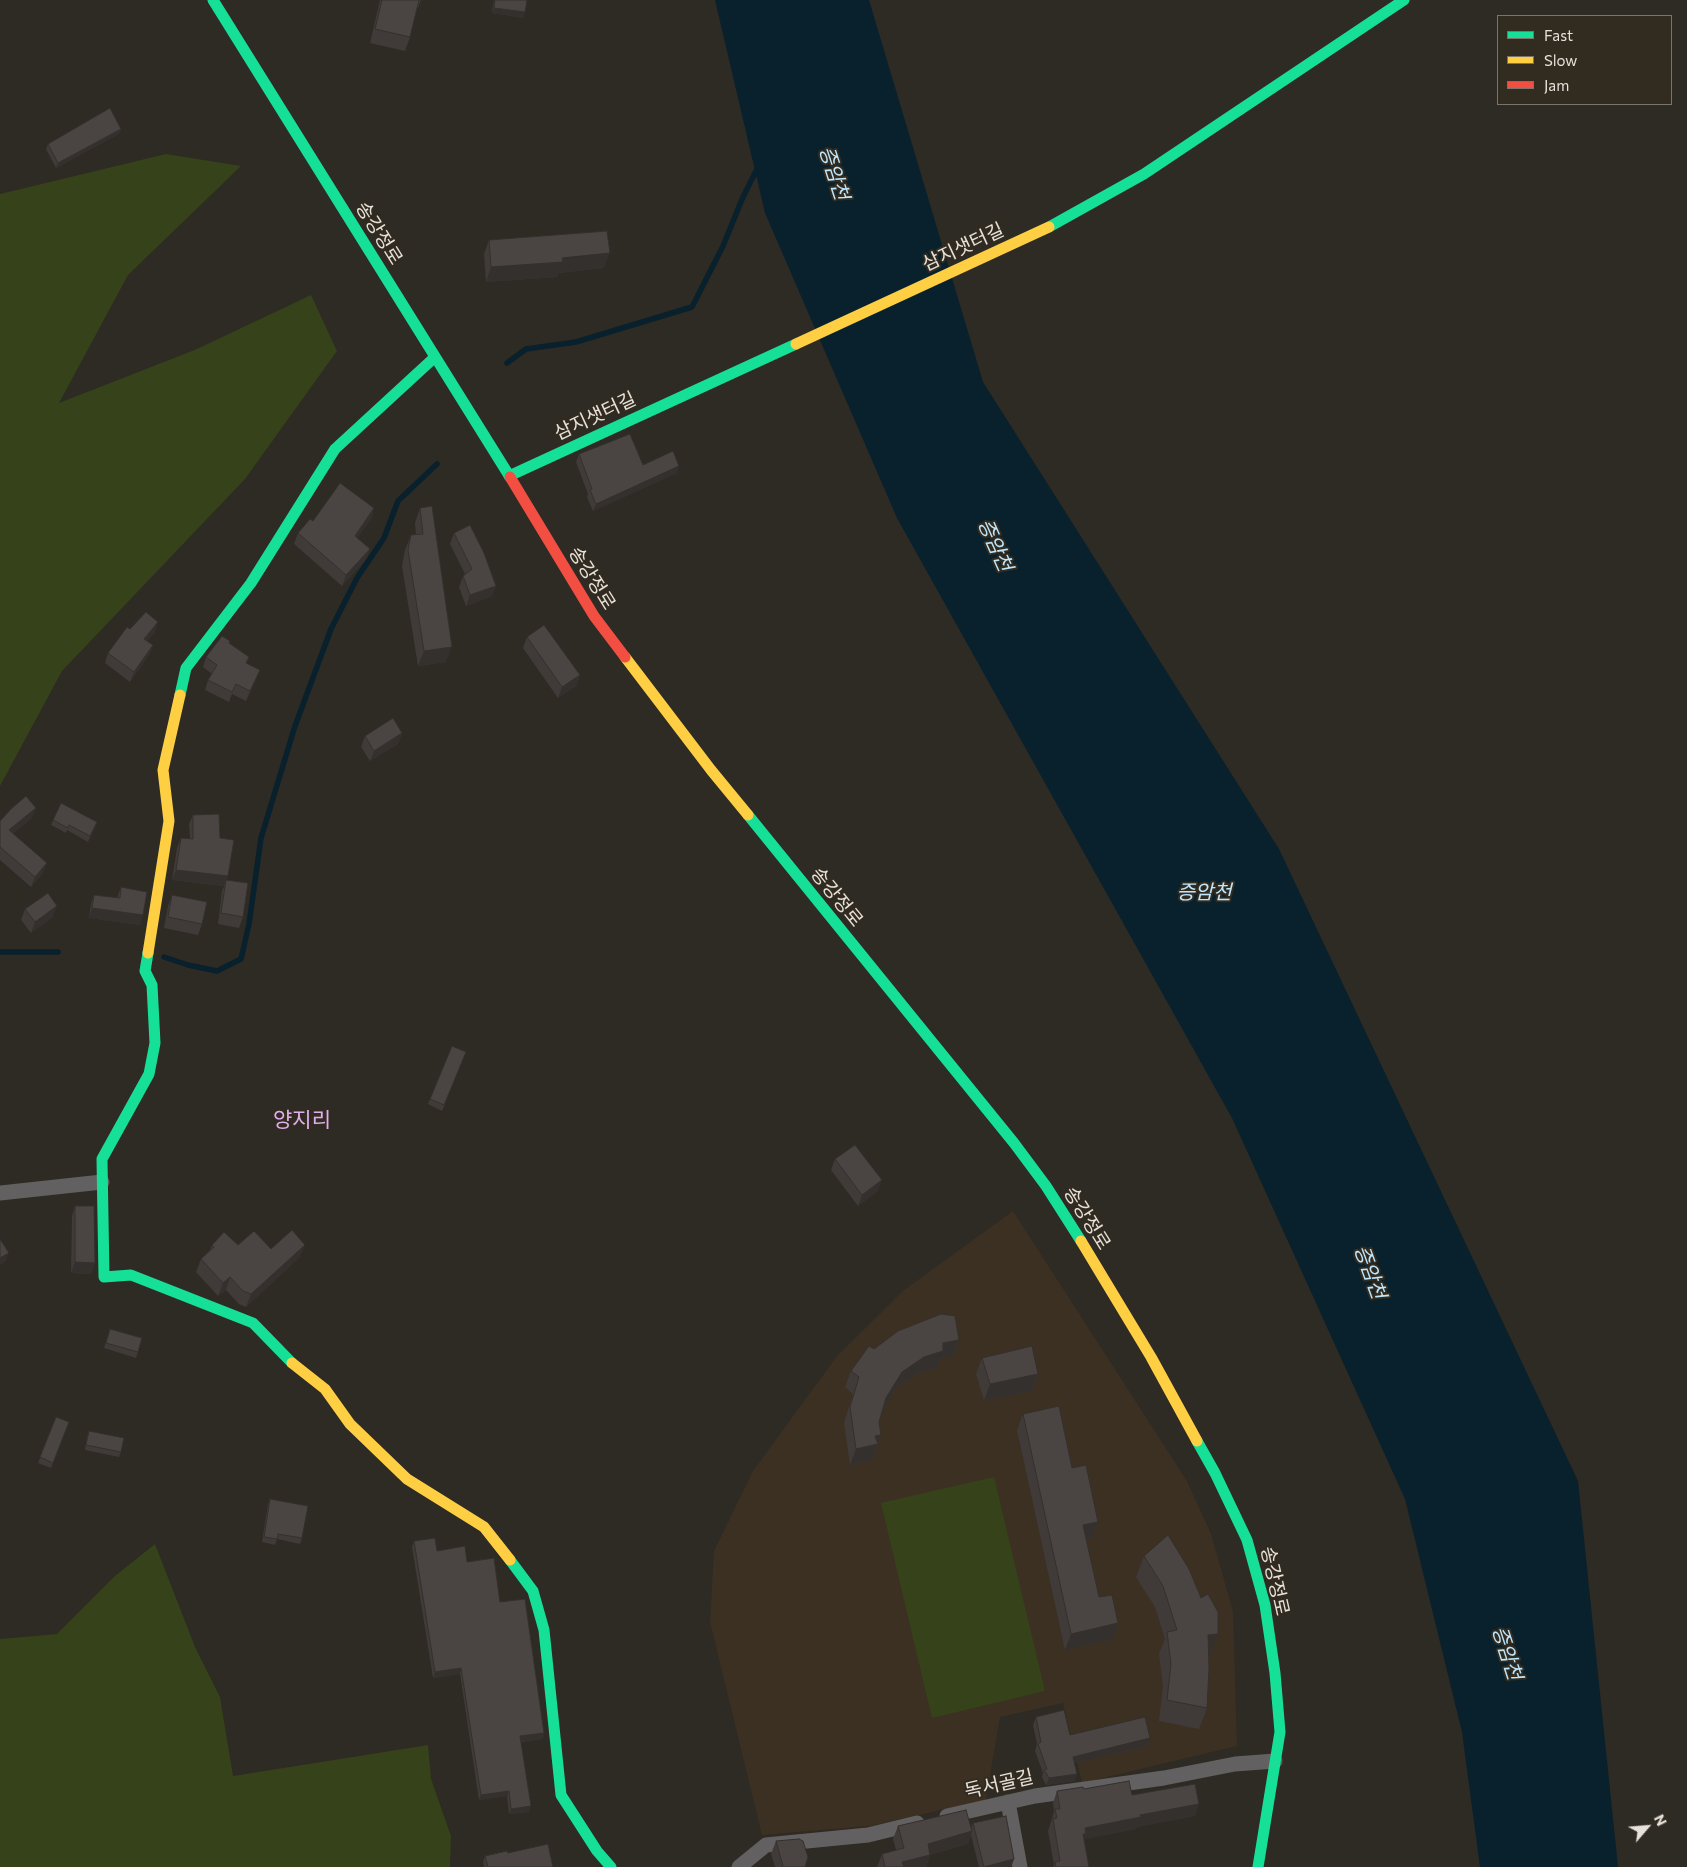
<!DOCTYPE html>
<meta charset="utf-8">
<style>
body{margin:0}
#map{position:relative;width:1687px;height:1867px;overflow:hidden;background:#2e2a24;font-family:Commissioner,sans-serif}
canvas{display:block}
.legend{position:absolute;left:1497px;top:15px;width:175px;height:90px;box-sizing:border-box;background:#322b20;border:1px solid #7a746a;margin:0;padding:6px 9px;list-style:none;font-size:15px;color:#e6e1da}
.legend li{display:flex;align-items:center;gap:10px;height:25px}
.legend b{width:25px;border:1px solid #7a746a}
.north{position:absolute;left:1622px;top:1802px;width:50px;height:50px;-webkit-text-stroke:4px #322b20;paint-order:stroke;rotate:63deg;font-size:14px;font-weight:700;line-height:20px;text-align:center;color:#e6e1da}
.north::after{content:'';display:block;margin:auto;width:18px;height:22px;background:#e6e1da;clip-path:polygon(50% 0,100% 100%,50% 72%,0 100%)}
</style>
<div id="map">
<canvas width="1687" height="1867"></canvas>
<ul class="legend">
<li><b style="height:6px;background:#16e098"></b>Fast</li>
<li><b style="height:6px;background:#ffcf43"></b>Slow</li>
<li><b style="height:6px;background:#f24e42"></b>Jam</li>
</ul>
<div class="north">N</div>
</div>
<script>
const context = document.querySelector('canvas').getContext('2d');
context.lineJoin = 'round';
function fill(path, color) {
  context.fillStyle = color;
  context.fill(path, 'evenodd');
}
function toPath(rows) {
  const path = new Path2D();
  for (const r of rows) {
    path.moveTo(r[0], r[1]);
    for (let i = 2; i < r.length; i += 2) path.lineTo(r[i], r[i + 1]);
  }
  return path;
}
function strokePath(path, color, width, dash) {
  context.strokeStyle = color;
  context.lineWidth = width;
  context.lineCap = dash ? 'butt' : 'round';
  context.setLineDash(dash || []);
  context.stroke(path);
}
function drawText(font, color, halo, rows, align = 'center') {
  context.font = font + ' Commissioner,"Noto Sans KR",sans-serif';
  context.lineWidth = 4;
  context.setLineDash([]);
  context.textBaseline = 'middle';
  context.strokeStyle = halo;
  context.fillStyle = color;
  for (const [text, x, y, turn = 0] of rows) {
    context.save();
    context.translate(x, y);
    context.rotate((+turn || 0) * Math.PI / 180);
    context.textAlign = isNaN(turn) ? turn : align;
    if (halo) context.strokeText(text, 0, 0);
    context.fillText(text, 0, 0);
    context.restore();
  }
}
fill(toPath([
 [1013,1211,1187,1481,1211,1534,1233,1611,1237,1746,1082,1783,1063,1703,1000,1717,986,1800,869,1826,762,1835,710,1622,714,1551,753,1471,837,1356,904,1290]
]), '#3c3023');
fill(toPath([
 [166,154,241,166,128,275,59,403,197,349,311,295,337,351,245,479,62,671,0,786,0,194],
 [994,1477,1045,1691,932,1718,881,1503],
 [155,1544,195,1647,220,1697,233,1776,428,1745,431,1779,451,1836,450,1867,0,1867,0,1639,57,1634,115,1576]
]), '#364219');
fill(toPath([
 [715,0,869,0,983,382,1279,849,1578,1481,1618,1867,1480,1867,1462,1732,1405,1499,1232,1118,897,518,765,213]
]), '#08212c');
strokePath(toPath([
 [507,363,526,349,576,342,692,307,723,246,743,197,758,167],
 [0,952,58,952],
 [164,957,188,965,217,971,241,959,249,924,261,838,295,726,331,629,357,578,384,538,398,501,437,464]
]), '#08212c', 5.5);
strokePath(toPath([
 [0,1193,102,1182],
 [1008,1802,1020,1867],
 [947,1816,1035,1796,1164,1778,1235,1764,1275,1761],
 [739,1867,766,1845,868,1835,917,1823]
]), '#626060', 15);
strokePath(toPath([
 [213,0,510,477],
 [1049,227,1144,174,1404,0],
 [509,476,796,344],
 [180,695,186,668,251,583,335,449,435,357],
 [748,815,1014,1143,1046,1186,1081,1241],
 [148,953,145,971,152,985,155,1043,149,1074,102,1159,104,1277,131,1275,253,1323,292,1363],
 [1197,1441,1215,1473,1247,1540,1265,1605,1275,1673,1280,1732,1258,1867],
 [510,1560,533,1591,544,1630,561,1795,597,1851,611,1867]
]), '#16e098', 11);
strokePath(toPath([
 [796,344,1049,227],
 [625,657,711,770,748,815],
 [148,953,169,821,163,770,180,695],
 [1081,1241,1151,1357,1197,1441],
 [292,1363,325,1389,350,1424,407,1479,484,1527,510,1560]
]), '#ffcf43', 11);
strokePath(toPath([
 [510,477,594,616,625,657]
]), '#f24e42', 11);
fill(toPath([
 [378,0,421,0,418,8,417,8,410,37,405,51,370,43,380,0],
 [494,0,527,0,525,12,523,18,492,13],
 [121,129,119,134,56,168,46,149,48,144],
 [489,240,604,268,559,273,557,277,486,282,484,254],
 [579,454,643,465,677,473,593,511,587,497,588,494,576,462],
 [374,508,371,519,357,538,370,549,366,559,342,586,294,544,298,533,313,521],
 [420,508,446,662,418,666,402,566,405,550,411,535,416,535,415,523],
 [454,533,496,586,492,596,466,606,459,587,463,576,465,574,450,544],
 [130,629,155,632,147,641,153,645,149,655,130,682,105,663,108,653],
 [527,637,580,675,576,686,558,698,523,648],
 [230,641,229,643,249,657,246,663,256,680,246,701,232,694,229,702,205,690,208,680,212,674,203,667,206,657],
 [402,733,398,744,370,761,361,747,365,736],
 [193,815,220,838,228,876,226,880,243,917,239,928,218,924,222,891,224,886,172,880,177,848,181,838,190,839,189,824],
 [32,818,13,834,43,873,31,887,0,860,0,821],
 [53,820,97,822,95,828,88,842,67,830,66,833,51,825],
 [121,887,143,915,140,925,89,918,91,904,94,895,117,898],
 [172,895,202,924,198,935,164,928,168,906],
 [25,909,53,917,31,933,21,920],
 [466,1052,442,1111,428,1104,430,1099],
 [835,1159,878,1191,858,1206,831,1170],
 [75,1206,95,1263,91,1274,71,1273,72,1216],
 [212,1245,238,1245,271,1249,300,1257,246,1307,239,1304,226,1290,218,1296,196,1272,201,1259,210,1250],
 [110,1329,138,1352,136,1358,104,1348],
 [959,1340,953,1356,941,1358,937,1368,918,1373,896,1388,882,1411,879,1422,881,1435,872,1460,850,1465,844,1423,853,1394,845,1387,851,1371,874,1349],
 [982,1358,1038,1374,1032,1391,984,1400,976,1374],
 [1023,1414,1072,1468,1098,1522,1092,1538,1086,1539,1099,1597,1113,1639,1065,1650,1017,1430],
 [56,1417,69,1422,51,1468,38,1463],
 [89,1431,121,1452,119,1457,85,1450,87,1436],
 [270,1499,302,1538,300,1544,277,1539,275,1545,262,1542,268,1504],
 [414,1541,467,1562,500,1602,544,1733,542,1739,521,1742,529,1812,509,1814,507,1796,479,1800,460,1674,433,1678,412,1547],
 [1144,1556,1210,1655,1209,1656,1207,1708,1199,1729,1159,1721,1163,1686,1159,1654,1165,1639,1155,1607,1136,1577],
 [1036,1717,1070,1735,1147,1746,1075,1763,1075,1781,1046,1785,1042,1777,1043,1773,1035,1751,1037,1744,1033,1725],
 [1084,1789,1132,1795,1195,1816,1137,1827,1136,1829,1084,1839,1089,1867,1053,1867,1054,1865,1048,1831,1054,1812,1053,1803,1057,1791],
 [973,1823,1014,1859,1011,1867,979,1867,971,1835,968,1844,930,1855,926,1867,877,1867,882,1854,896,1850,893,1839,898,1826,971,1828],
 [776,1841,805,1867,775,1867,771,1854],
 [508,1853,553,1867,484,1867,483,1862,485,1856]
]), '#403b39');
fill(toPath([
 [494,8,525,12,523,18,492,13],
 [121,129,119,134,56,168,58,163],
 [610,253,604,268,559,273,557,277,486,282,491,267],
 [679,466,677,473,593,511,596,504],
 [374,508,371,519,351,546,355,536],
 [370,549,366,559,342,586,346,575],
 [496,586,492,596,466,606,470,595],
 [158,622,155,632,141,649,144,639],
 [153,645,149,655,130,682,134,672],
 [452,647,446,662,418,666,424,651],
 [260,670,256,680,246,701,250,691],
 [580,675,576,686,558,698,562,687],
 [402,733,398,744,370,761,374,751],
 [36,808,32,818,6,840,9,830],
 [97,822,95,828,88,842,90,836],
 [47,863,43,873,31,887,35,877],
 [176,870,228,876,224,886,172,880],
 [57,906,53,917,31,933,35,922],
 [92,908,143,915,140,925,89,918],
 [882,1180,878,1191,858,1206,862,1195],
 [305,1245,300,1257,246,1307,251,1294],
 [9,1253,6,1261,0,1265,0,1258],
 [75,1262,95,1263,91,1274,71,1273],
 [230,1277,226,1290,218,1296,223,1283],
 [959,1340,953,1356,941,1358,937,1368,918,1373,896,1388,880,1415,886,1398,902,1372,943,1343],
 [1038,1374,1032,1391,984,1400,990,1384],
 [881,1435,872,1460,850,1465,856,1449,875,1436],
 [1098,1522,1092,1538,1077,1541,1083,1525],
 [1118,1623,1113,1639,1065,1650,1071,1634],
 [1218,1634,1210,1655,1200,1657,1208,1635],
 [461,1668,460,1674,433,1678,435,1672],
 [544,1733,542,1739,518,1742,520,1736],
 [1150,1738,1147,1746,1071,1764,1073,1757],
 [1077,1774,1075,1781,1046,1785,1049,1778],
 [509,1791,507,1796,479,1800,481,1795],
 [1199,1804,1195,1816,1137,1827,1136,1829,1084,1839,1082,1846,1078,1846,1085,1828,1140,1815],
 [531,1806,529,1812,509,1814,511,1809],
 [972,1831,968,1844,930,1855,926,1867,900,1867,902,1862,928,1844],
 [1014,1859,1011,1867,984,1867]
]), '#34302e');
const building = toPath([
 [382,0,419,0,410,37,375,29,382,0],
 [495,0,527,0,525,12,494,8,495,0],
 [110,108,121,129,58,163,48,144,110,108],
 [607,231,610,253,562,258,563,262,491,267,489,240,607,231],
 [630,434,643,465,673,451,679,466,596,504,590,490,592,489,579,454,630,434],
 [340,483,374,508,355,536,370,549,346,575,298,533,310,519,313,521,340,483],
 [432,506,452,647,424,651,408,550,411,535,423,534,420,508,432,506],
 [470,525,484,553,496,586,470,595,463,576,472,569,454,533,470,525],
 [146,612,158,622,144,639,153,645,134,672,108,653,127,627,130,629,146,612],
 [544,625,580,675,562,687,527,637,544,625],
 [222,636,230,641,229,643,249,657,246,663,260,670,250,691,236,684,232,692,208,680,217,665,206,657,222,636],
 [393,718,402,733,374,751,365,736,393,718],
 [26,796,36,808,9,830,47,863,35,877,0,847,0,821,11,809,26,796],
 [61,803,97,822,90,836,69,825,68,828,53,820,61,803],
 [219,814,220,838,234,840,228,876,176,870,181,838,193,839,193,815,219,814],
 [226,880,248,883,243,917,221,913,226,880],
 [121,887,147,892,143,915,92,908,94,895,120,898,121,887],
 [48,893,57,906,35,922,25,909,48,893],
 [172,895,207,902,202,924,168,917,172,895],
 [452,1046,466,1052,444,1105,430,1099,452,1046],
 [855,1145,882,1180,862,1195,835,1159,855,1145],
 [75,1206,94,1206,95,1263,75,1262,75,1206],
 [292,1230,305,1245,251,1294,243,1291,230,1277,223,1283,201,1259,214,1247,212,1245,224,1232,238,1245,254,1231,271,1249,292,1230],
 [0,1239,9,1253,0,1258,0,1239],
 [941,1314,955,1316,959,1340,943,1343,943,1351,924,1357,902,1372,886,1398,879,1422,881,1435,875,1436,878,1444,856,1449,850,1407,859,1377,851,1371,869,1346,874,1349,898,1331,941,1314],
 [110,1329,142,1338,138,1352,106,1343,110,1329],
 [1032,1346,1038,1374,990,1384,982,1358,1032,1346],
 [1059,1406,1072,1468,1086,1465,1098,1522,1083,1525,1099,1597,1112,1595,1118,1623,1071,1634,1023,1414,1059,1406],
 [56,1417,69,1422,53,1463,40,1457,56,1417],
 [89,1431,124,1438,121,1452,86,1445,89,1431],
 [270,1499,308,1506,302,1538,278,1534,277,1539,264,1537,270,1499],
 [1168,1535,1189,1569,1201,1598,1208,1594,1218,1612,1218,1634,1208,1635,1209,1668,1207,1708,1167,1700,1171,1664,1167,1632,1177,1630,1163,1586,1144,1556,1168,1535],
 [435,1538,437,1551,465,1546,467,1562,494,1558,500,1602,525,1599,544,1733,520,1736,531,1806,511,1809,509,1791,481,1795,461,1668,435,1672,414,1541,435,1538],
 [1064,1710,1070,1735,1145,1717,1150,1738,1073,1757,1077,1774,1049,1778,1044,1770,1047,1769,1038,1744,1041,1742,1036,1717,1064,1710],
 [1129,1781,1132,1795,1195,1784,1199,1804,1140,1815,1141,1817,1085,1828,1086,1834,1083,1834,1089,1867,1056,1867,1055,1862,1060,1861,1053,1819,1057,1818,1055,1809,1060,1809,1057,1791,1083,1787,1084,1789,1129,1781],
 [966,1810,972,1831,928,1844,930,1855,902,1862,904,1867,885,1867,882,1854,904,1848,898,1826,966,1810],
 [1006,1816,1014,1859,984,1867,973,1823,1006,1816],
 [799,1839,803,1841,808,1857,805,1867,782,1867,783,1866,776,1841,799,1839],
 [548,1844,553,1867,488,1867,485,1856,507,1851,508,1853,548,1844]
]);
fill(building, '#4a4542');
strokePath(building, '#34302e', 1);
drawText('19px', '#e6e1da', '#322b20', [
 ["송강정로",379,233,58],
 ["삼지샛터길",963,247,-25],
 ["삼지샛터길",595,416,-25],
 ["송강정로",592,578,58],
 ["송강정로",837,897,51],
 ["송강정로",1087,1218,58],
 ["송강정로",1275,1581,77],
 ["독서골길",999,1784,-13]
]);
drawText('italic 20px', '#bee7fe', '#322b20', [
 ["증암천",834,173,72],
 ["증암천",995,545,66],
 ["증암천",1204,892],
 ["증암천",1370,1272,70],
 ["증암천",1507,1653,72]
]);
drawText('21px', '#deafee', '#322b20', [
 ["양지리",302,1120]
]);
</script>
